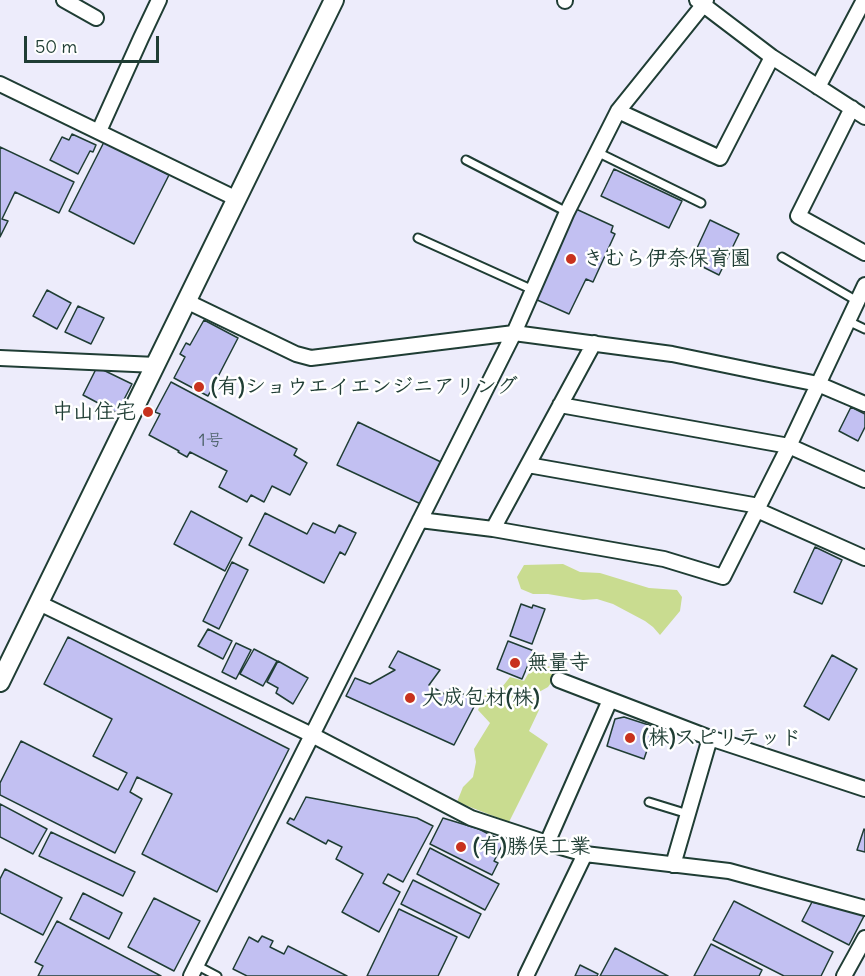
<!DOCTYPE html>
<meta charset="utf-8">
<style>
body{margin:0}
#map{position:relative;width:865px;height:976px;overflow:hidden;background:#edecfb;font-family:Delius,sans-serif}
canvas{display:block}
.scale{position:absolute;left:24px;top:36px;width:135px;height:27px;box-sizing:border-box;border:3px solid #1f3d34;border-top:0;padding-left:8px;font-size:18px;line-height:21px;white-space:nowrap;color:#1f3d34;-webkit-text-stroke:4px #fff;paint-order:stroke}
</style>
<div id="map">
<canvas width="865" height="976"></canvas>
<div class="scale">50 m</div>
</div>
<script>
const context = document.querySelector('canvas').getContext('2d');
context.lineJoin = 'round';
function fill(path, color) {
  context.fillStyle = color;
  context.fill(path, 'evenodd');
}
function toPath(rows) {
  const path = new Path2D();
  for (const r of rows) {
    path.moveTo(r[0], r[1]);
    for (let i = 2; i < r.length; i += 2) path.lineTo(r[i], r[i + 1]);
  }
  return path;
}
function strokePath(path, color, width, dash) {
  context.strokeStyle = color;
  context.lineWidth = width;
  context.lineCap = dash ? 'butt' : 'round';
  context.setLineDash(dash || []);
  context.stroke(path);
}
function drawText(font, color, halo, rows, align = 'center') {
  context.font = font + ' Delius,"Klee One",sans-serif';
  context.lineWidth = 5;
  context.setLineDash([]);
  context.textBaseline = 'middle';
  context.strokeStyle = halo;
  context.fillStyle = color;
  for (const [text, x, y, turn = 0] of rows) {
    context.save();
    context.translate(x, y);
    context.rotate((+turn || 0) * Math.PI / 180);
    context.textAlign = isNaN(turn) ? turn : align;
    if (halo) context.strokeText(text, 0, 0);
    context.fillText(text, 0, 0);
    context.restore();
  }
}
fill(toPath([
 [563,564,580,572,600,573,649,588,677,590,682,597,680,611,660,635,653,627,645,621,613,604,597,599,583,600,548,594,533,594,521,589,517,577,524,565],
 [535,662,560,670,548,687,539,692,534,701,539,710,529,731,548,744,509,822,457,802,463,787,473,777,476,762,474,749,490,723,478,710,489,686,499,691,510,677,524,681]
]), '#c9dc90');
const building = toPath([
 [72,134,96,145,93,152,90,151,78,174,50,160,62,137,69,140,72,134],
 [104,142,169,175,134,244,69,211,104,142],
 [0,147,74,182,59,213,15,192,2,219,8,221,0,237,0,147],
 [614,169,682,201,669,228,601,196,614,169],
 [576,209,613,226,611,232,615,234,593,282,586,279,569,314,535,299,576,209],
 [710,220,739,234,719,275,691,261,710,220],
 [47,290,71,303,57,329,33,316,47,290],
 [78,306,104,318,91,344,65,332,78,306],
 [204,320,238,338,208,396,174,378,185,357,180,354,186,343,190,345,204,320],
 [97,367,132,384,117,413,83,395,97,367],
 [171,382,297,449,294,455,307,463,290,495,272,486,264,502,251,495,247,502,219,487,227,471,190,452,187,457,178,452,179,451,149,435,160,414,155,412,171,382],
 [851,407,865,414,865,427,858,441,839,431,851,407],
 [358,422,443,463,423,505,337,465,358,422],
 [191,511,242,538,225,571,174,544,191,511],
 [265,513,307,534,313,523,335,533,339,525,356,533,345,555,340,552,324,583,249,545,265,513],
 [815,547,842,560,822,604,794,592,815,547],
 [232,562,248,570,219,629,203,621,232,562],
 [521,604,532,608,533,605,545,609,532,644,510,636,521,604],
 [208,629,232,641,223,659,198,646,208,629],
 [68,637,289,749,217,892,142,854,172,794,137,777,130,792,142,799,115,853,0,795,0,783,21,741,118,790,127,773,93,756,112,719,44,684,68,637],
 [508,641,534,651,522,679,497,669,508,641],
 [236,643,251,650,236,679,222,672,236,643],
 [254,649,277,661,263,686,240,674,254,649],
 [398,651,440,670,429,685,446,695,451,688,477,701,454,745,346,696,355,678,370,684,395,670,389,667,398,651],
 [832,655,857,669,829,720,804,706,832,655],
 [278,661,308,678,293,704,276,693,278,688,267,682,278,661],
 [624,717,655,727,644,759,607,746,615,719,624,717],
 [306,797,417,818,433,826,403,882,388,874,383,883,400,892,379,932,342,912,363,874,336,859,342,847,328,840,326,844,287,823,290,818,294,820,306,797],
 [0,804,47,829,33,854,0,837,0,804],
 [443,818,479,829,504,842,494,861,498,863,492,875,430,844,443,818],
 [864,829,865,830,865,852,857,850,864,829],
 [51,832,135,872,123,896,39,856,51,832],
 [430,848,499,884,485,910,417,874,430,848],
 [5,869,62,898,43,935,0,913,0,879,5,869],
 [413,880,481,914,469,938,401,904,413,880],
 [83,893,122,913,109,939,70,919,83,893],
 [154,898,200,921,174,971,128,947,154,898],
 [734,901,833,952,821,976,784,976,713,940,734,901],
 [812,902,865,914,849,945,802,921,812,902],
 [399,909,457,937,438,976,367,976,399,909],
 [57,921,161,976,38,976,43,966,35,962,57,921],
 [262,936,273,941,270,947,284,954,288,946,347,976,247,976,233,969,249,937,258,942,262,936],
 [711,944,762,970,759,976,694,976,711,944],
 [615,948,668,976,600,976,615,948],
 [580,965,598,974,597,976,575,976,580,965]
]);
fill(building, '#c2c0f2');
strokePath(building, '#1f3d34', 1.5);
const service = toPath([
 [597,152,701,203],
 [466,160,567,212],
 [418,238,533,290],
 [782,257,857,301],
 [848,321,865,329],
 [649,802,688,814],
 [196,965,217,976]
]);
const minor = toPath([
 [64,0,96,18],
 [697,0,772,57,865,117],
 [565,1,565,0],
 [0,84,237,199],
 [818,87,864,0],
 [852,108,798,216,865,253],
 [618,111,720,158,772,57],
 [99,131,141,38,159,0],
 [186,301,296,354,311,358,514,333,672,354,764,373,818,384,865,404],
 [0,358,156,365],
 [560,405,789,446,865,480],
 [528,465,759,506],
 [757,510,865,558],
 [420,520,493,529,664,559,723,577,789,446,865,285],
 [493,529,594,343],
 [39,603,312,735,471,818,547,843,585,854,729,871,865,908],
 [559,680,710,738,865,789],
 [547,843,610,700],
 [673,865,710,738],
 [191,976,514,333,567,212,618,111,704,4,706,0],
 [526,976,585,854],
 [844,976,865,938]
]);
const tertiary = toPath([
 [0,682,334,0]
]);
strokePath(service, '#1f3d34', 11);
strokePath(minor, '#1f3d34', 18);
strokePath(tertiary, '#1f3d34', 22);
strokePath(service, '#fff', 7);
strokePath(minor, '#fff', 14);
strokePath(tertiary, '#fff', 18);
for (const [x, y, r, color] of [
 [571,259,6,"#c8321e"],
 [199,387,6,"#c8321e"],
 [148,412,6,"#c8321e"],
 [515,663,6,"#c8321e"],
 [410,698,6,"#c8321e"],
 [630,738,6,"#c8321e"],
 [461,847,6,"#c8321e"]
]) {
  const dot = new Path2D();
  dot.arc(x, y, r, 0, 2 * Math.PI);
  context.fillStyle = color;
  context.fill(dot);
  strokePath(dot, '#fff', 2);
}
drawText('18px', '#485e64', null, [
 ["1号",211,441]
]);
drawText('bold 21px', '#1f3d34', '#fff', [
 ["きむら伊奈保育園",583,259],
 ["(有)ショウエイエンジニアリング",211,387],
 ["中山住宅",136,412,"right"],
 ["無量寺",527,663],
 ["大成包材(株)",422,698],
 ["(株)スピリテッド",642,738],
 ["(有)勝俣工業",473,847]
], 'left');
</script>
